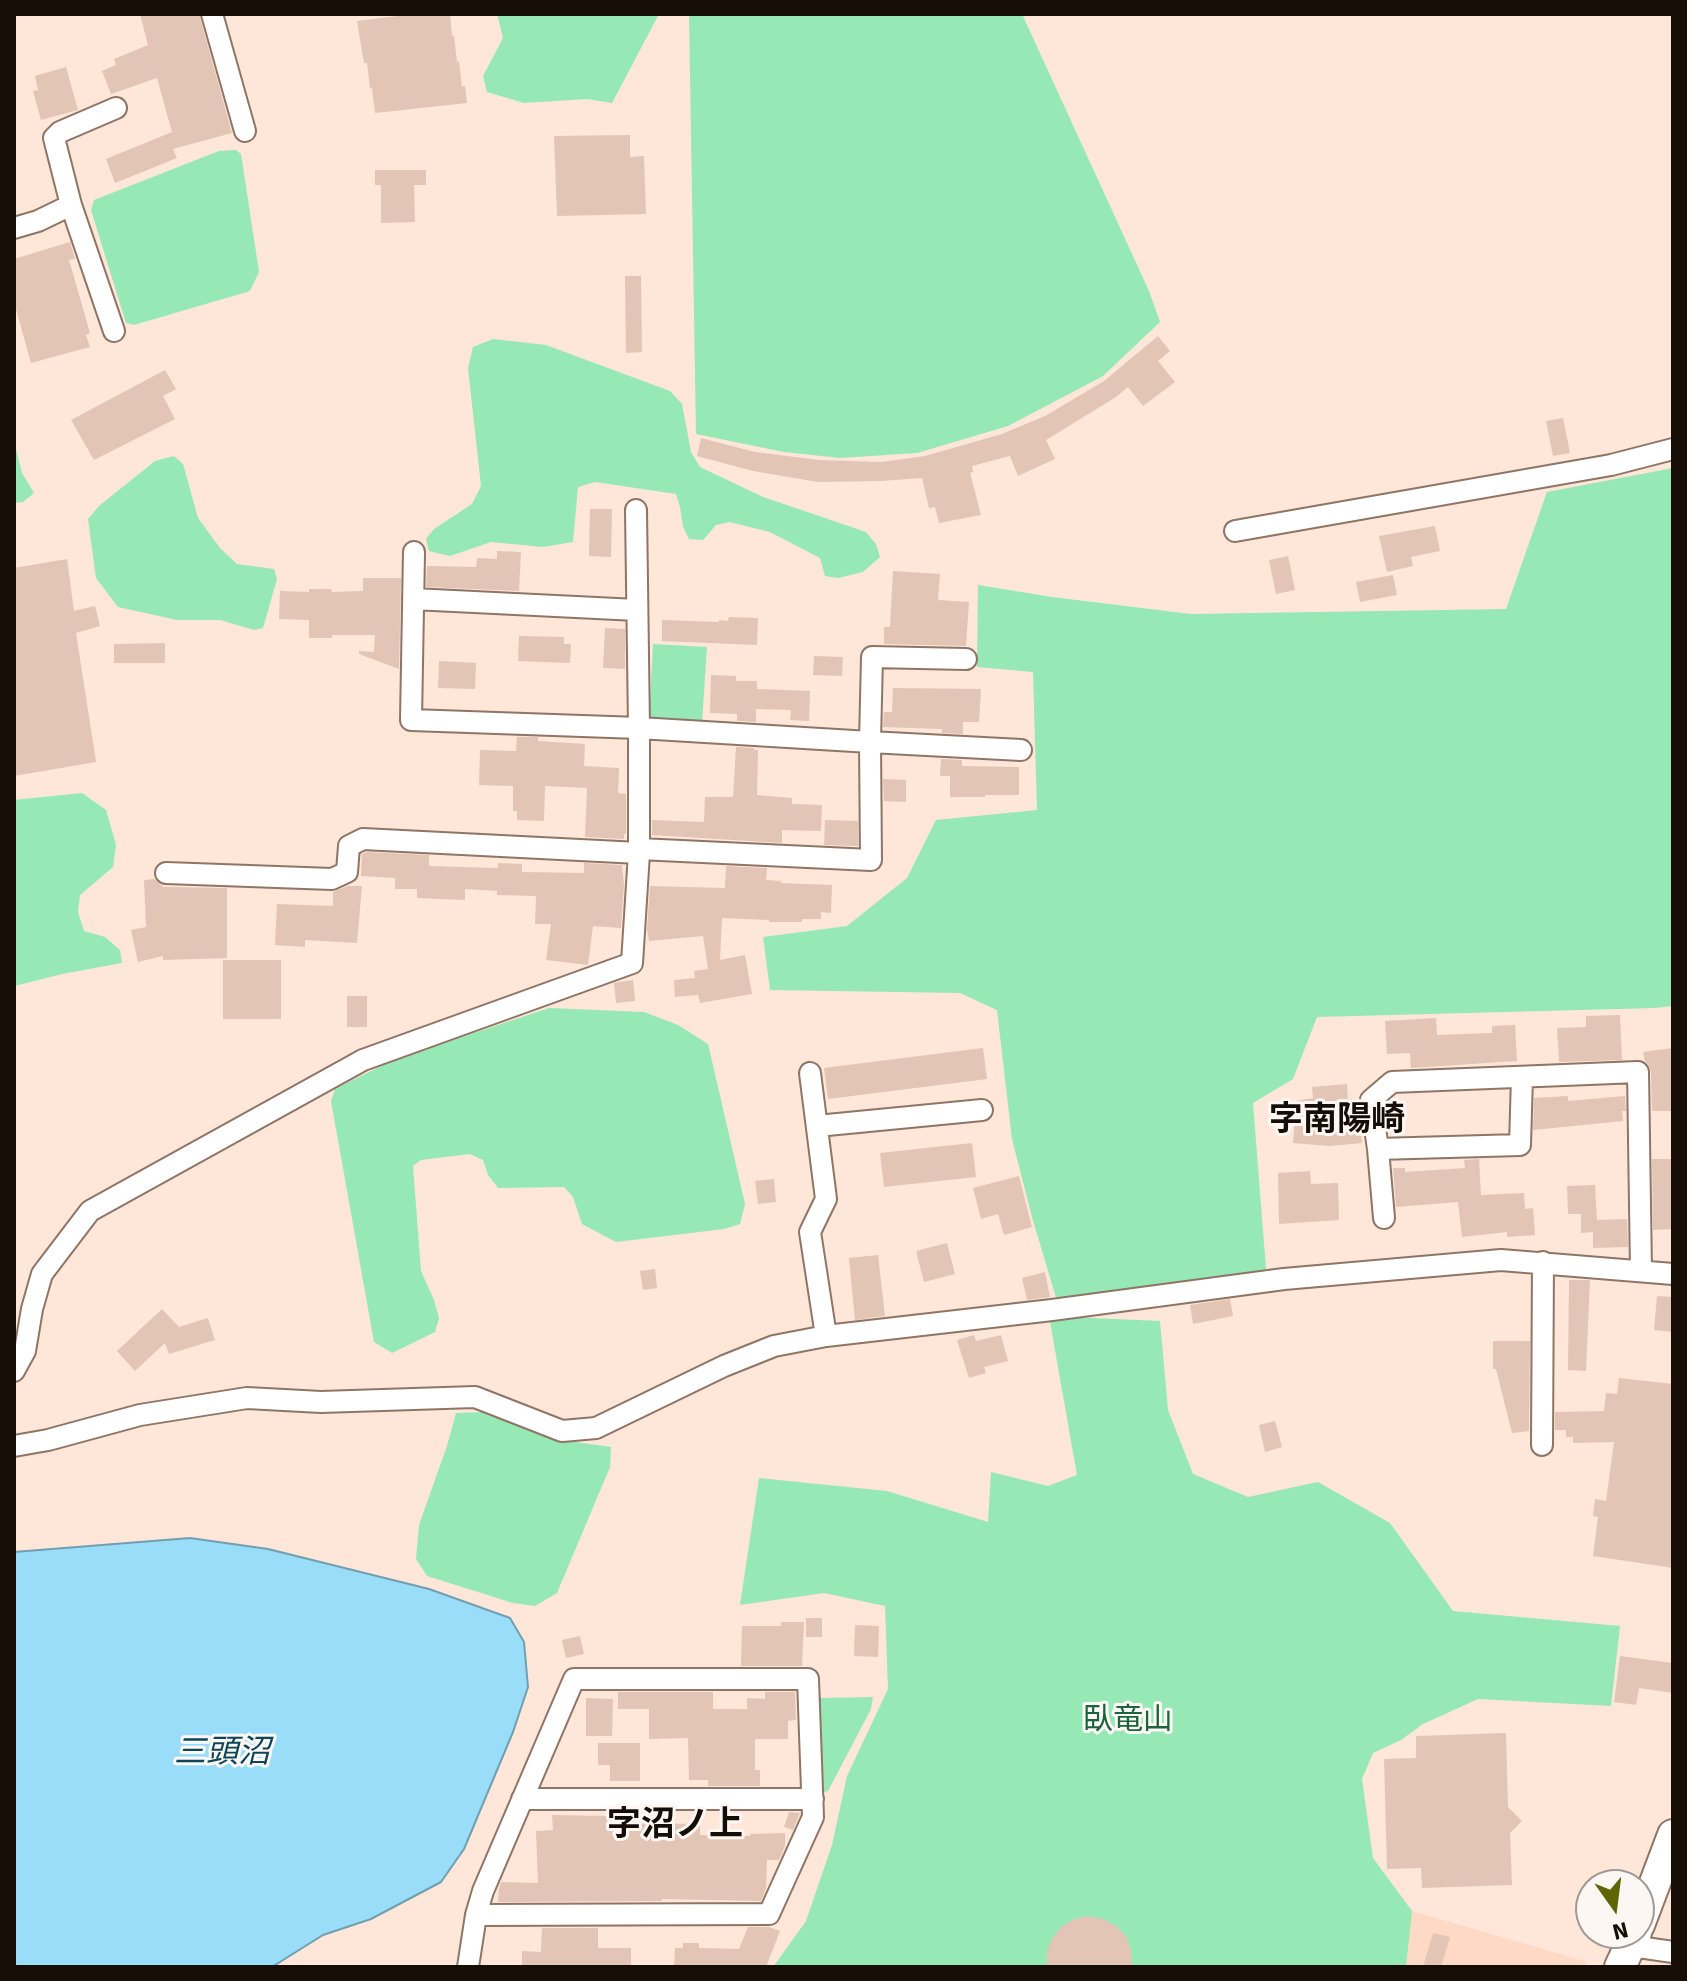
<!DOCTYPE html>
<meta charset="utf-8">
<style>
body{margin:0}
#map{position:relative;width:1687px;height:1981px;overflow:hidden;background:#fee6d9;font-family:Signika,sans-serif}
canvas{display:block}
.frame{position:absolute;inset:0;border:16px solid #160d07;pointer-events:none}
.north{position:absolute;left:1575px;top:1869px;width:80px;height:80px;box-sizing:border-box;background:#fdf7f4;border:2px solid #a19995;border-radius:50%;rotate:166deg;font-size:22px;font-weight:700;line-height:32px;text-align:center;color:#160d07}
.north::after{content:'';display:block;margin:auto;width:28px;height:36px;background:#5f6502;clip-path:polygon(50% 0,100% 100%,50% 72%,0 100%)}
</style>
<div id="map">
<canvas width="1687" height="1981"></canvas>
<div class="frame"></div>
<div class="north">N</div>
</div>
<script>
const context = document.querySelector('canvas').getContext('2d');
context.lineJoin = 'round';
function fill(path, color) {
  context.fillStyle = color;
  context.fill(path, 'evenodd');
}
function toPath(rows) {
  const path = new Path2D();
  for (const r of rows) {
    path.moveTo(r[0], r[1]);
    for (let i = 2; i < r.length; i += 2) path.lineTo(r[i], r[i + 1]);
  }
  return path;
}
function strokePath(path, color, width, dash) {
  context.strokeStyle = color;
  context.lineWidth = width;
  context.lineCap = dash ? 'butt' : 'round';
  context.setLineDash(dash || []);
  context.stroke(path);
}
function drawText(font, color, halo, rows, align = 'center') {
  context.font = font + ' Signika,"Noto Sans JP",sans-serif';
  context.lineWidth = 6;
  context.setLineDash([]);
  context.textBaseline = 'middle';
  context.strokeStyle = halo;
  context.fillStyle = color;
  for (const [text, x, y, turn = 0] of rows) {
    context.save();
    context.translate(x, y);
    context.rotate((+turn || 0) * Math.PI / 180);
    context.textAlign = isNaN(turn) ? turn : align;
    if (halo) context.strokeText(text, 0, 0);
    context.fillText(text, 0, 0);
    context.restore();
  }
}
fill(toPath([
 [1412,1911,1587,1962,1585,1967,1406,1967]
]), '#fed9c5');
fill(toPath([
 [497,14,659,14,612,103,587,99,524,103,487,92,483,76,503,38],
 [689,14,1022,14,1149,291,1160,322,1103,376,1008,426,917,453,840,458,784,452,696,434],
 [236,150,241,154,259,272,250,291,134,325,126,323,91,210,94,200,219,151],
 [493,339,546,345,670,391,682,404,691,452,700,467,763,497,866,532,876,544,880,557,863,572,838,578,825,576,820,558,770,532,730,522,716,525,703,540,689,539,683,527,680,507,676,494,595,482,578,487,573,542,543,547,491,542,450,556,429,551,426,539,434,529,472,504,481,486,468,368,473,347],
 [14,441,22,473,34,493,23,502,14,503],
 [174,456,183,464,198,518,220,548,237,564,274,569,277,579,263,628,254,630,220,620,177,620,118,607,96,578,88,519,99,506,155,461],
 [1673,468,1673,1006,1656,1008,1317,1017,1293,1079,1253,1103,1267,1282,1057,1301,1032,1217,1012,1139,997,1010,960,993,770,990,763,937,847,926,907,878,936,820,1037,810,1033,672,977,667,978,585,1052,597,1191,614,1506,609,1547,492],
 [653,644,707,647,702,723,649,720],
 [82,793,106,810,116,845,113,867,80,895,78,912,84,931,105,937,120,950,122,963,62,974,14,986,14,800],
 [549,1008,644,1012,678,1025,708,1044,745,1204,740,1224,724,1229,616,1242,582,1224,573,1197,564,1187,498,1188,488,1175,483,1160,470,1154,421,1160,413,1166,421,1271,434,1300,439,1318,435,1332,392,1353,374,1342,331,1101,335,1089,393,1060],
 [1049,1316,1160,1321,1168,1410,1193,1474,1248,1497,1318,1482,1390,1523,1453,1611,1620,1626,1611,1706,1478,1699,1423,1724,1401,1740,1373,1753,1362,1779,1373,1858,1412,1911,1406,1967,773,1967,806,1921,832,1845,847,1776,888,1689,885,1606,824,1593,740,1605,759,1478,887,1491,988,1522,991,1472,1048,1486,1077,1475],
 [487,1412,561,1440,611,1447,610,1467,557,1593,535,1606,513,1603,427,1576,416,1559,419,1525,447,1446,456,1413],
 [873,1697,871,1709,828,1791,820,1793,820,1698]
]), '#96e8b5');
const water = toPath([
 [190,1538,268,1549,429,1589,510,1618,524,1642,528,1687,513,1732,464,1849,441,1882,371,1919,323,1935,272,1967,14,1967,14,1552,190,1538]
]);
fill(water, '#9addf9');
strokePath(water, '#729fb0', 2);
fill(toPath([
 [140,14,199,14,232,133,173,149,177,158,115,183,106,159,172,132,157,78,111,94,102,71,116,65,114,59,148,45],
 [414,14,450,14,452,36,454,36,457,62,459,61,462,87,465,86,467,103,375,113,372,88,370,88,367,63,364,63,357,21],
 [66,67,78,110,41,120,33,91,38,90,35,76],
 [630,135,630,157,644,156,646,214,557,216,554,136],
 [375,170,426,170,426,185,414,185,415,222,381,223,381,185,375,185],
 [70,242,75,259,69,260,90,333,86,335,90,347,31,363,14,302,14,259],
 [625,276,641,276,642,352,626,353],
 [1158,336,1170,351,1158,361,1175,382,1143,406,1128,387,1116,397,1046,440,1055,459,1018,476,1010,456,972,466,973,472,970,473,981,515,939,523,935,507,929,508,922,478,880,481,818,482,753,471,697,456,701,438,755,452,819,460,881,462,925,456,1002,434,1045,416,1104,381],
 [165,370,176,389,163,396,175,419,94,460,71,420],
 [1563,418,1570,453,1553,456,1546,421],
 [590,509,612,509,611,557,589,556],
 [1435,526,1440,551,1411,557,1413,566,1387,572,1379,536],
 [497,551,521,552,519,591,426,587,427,566,476,567,477,558,497,559],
 [1288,556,1295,590,1276,594,1269,560],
 [67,559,74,611,95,606,100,626,76,633,96,762,14,776,14,568],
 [893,571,940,574,938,600,969,602,966,646,884,644,884,627,890,627],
 [1393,575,1397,595,1360,602,1356,582],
 [363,578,401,578,399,669,359,654,359,651,374,652,375,635,332,635,332,638,309,638,309,620,279,619,280,591,309,592,309,589,331,589,332,592,363,591],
 [729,617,758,618,757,645,662,641,662,620,719,622,719,620,728,621],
 [605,628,625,629,625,669,603,668],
 [519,636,564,637,564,644,571,644,570,663,518,661],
 [165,643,165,663,114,663,114,644],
 [814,656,843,657,842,676,813,675],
 [439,661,476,663,475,689,438,688],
 [711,675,736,676,736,681,757,681,757,689,810,691,809,721,790,720,791,710,756,709,756,722,737,721,737,714,710,713],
 [893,688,981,689,979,722,963,722,963,734,942,733,942,729,883,727,884,712,892,712],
 [517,737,538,737,538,741,585,744,584,766,619,768,618,793,626,794,626,834,624,834,624,839,585,837,587,788,545,786,544,821,517,820,517,811,513,811,513,786,479,785,480,750,516,751],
 [736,747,754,748,754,750,758,750,757,795,792,798,792,804,822,805,821,831,782,830,782,843,652,835,652,820,704,822,705,797,733,797],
 [941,759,962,760,962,766,1019,767,1019,795,985,795,985,797,950,797,950,776,940,776],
 [883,779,906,780,906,802,884,801],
 [825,820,858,821,858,846,824,845],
 [366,852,429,855,429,866,498,868,498,863,522,864,522,872,584,873,584,863,622,865,624,885,621,928,593,926,588,965,546,960,551,924,535,924,536,896,497,895,497,891,465,889,465,900,417,898,417,889,395,889,395,878,361,876,362,854],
 [726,866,767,868,766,880,781,881,781,883,832,885,831,913,821,912,821,919,802,919,802,922,769,922,769,920,722,918,720,960,745,955,752,994,700,1003,698,995,675,997,674,980,695,978,694,971,708,969,703,936,649,941,647,929,650,886,725,888],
 [155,879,163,887,227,888,227,958,163,960,163,956,138,962,131,930,146,927,144,880],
 [348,886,362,886,357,943,305,940,305,947,275,945,277,904,333,906,333,892],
 [223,960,281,960,281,1019,223,1019],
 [633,980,635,1001,616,1003,614,983],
 [347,996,367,996,367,1027,347,1027],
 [1620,1015,1622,1060,1559,1062,1557,1028,1586,1027,1586,1016],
 [1436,1018,1437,1035,1492,1033,1492,1026,1515,1025,1517,1061,1411,1068,1410,1053,1387,1054,1385,1021],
 [983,1048,987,1079,828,1099,824,1068],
 [1673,1048,1673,1111,1652,1111,1651,1072,1649,1066,1645,1061,1643,1052],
 [1347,1084,1348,1100,1358,1099,1362,1143,1330,1146,1293,1143,1296,1101,1313,1098,1312,1087],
 [1568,1096,1568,1101,1625,1096,1626,1111,1622,1111,1623,1121,1533,1130,1534,1098],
 [972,1143,976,1177,884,1187,880,1153],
 [1479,1159,1481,1195,1524,1193,1525,1209,1533,1208,1535,1235,1507,1237,1507,1232,1462,1237,1458,1202,1396,1207,1393,1168,1405,1168,1405,1172,1465,1168,1464,1160],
 [1652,1159,1673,1159,1673,1229,1653,1230],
 [1310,1171,1311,1184,1338,1183,1339,1220,1279,1224,1278,1173],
 [1019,1176,1032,1227,1004,1235,998,1214,981,1219,973,1188],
 [774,1179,776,1202,758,1204,755,1181],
 [1595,1185,1597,1220,1627,1219,1628,1247,1593,1248,1593,1232,1581,1233,1581,1214,1568,1214,1567,1186],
 [947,1243,955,1274,924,1282,916,1251],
 [878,1255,885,1316,855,1320,849,1258],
 [655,1269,657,1288,643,1290,640,1271],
 [1045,1272,1050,1297,1027,1300,1022,1278],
 [1569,1280,1590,1280,1586,1371,1568,1370],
 [1657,1296,1673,1297,1673,1332,1654,1330],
 [1230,1299,1233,1316,1193,1324,1190,1305],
 [162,1309,179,1327,208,1318,215,1340,169,1354,165,1343,135,1371,117,1351],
 [974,1335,976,1341,1001,1335,1008,1361,984,1367,986,1373,969,1378,957,1340],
 [1493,1341,1530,1341,1529,1431,1512,1433,1496,1369,1493,1369],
 [1619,1378,1673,1384,1673,1568,1593,1556,1598,1517,1593,1516,1595,1499,1606,1501,1614,1442,1573,1443,1573,1437,1566,1437,1566,1430,1555,1430,1555,1412,1604,1411,1606,1393,1617,1394],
 [1275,1421,1282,1447,1265,1452,1259,1425],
 [806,1618,822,1618,822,1637,806,1637],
 [781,1622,804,1622,802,1666,741,1666,742,1626,781,1626],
 [855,1625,879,1626,878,1657,854,1656],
 [580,1636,584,1654,566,1658,562,1640],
 [1620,1656,1673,1663,1673,1693,1639,1688,1636,1705,1614,1702],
 [618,1692,713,1692,713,1709,747,1709,747,1698,765,1699,765,1692,795,1692,796,1720,788,1721,788,1739,755,1739,755,1770,760,1770,760,1786,708,1786,708,1780,689,1780,688,1738,649,1739,649,1709,618,1709],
 [586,1698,613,1699,612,1736,586,1736],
 [1506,1733,1508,1807,1522,1821,1510,1833,1512,1885,1422,1888,1421,1868,1387,1869,1384,1759,1416,1758,1416,1736],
 [598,1743,640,1743,640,1781,610,1781,610,1765,598,1765],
 [610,1812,626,1812,626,1823,700,1824,700,1835,750,1836,750,1834,785,1833,785,1846,779,1860,767,1860,766,1888,761,1901,662,1899,662,1901,498,1902,499,1888,501,1882,538,1883,536,1831,553,1830,552,1815,609,1816],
 [789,1812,800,1813,793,1830,784,1827],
 [1088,1916,1103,1919,1116,1926,1126,1936,1131,1950,1132,1967,1047,1967,1047,1951,1052,1939,1061,1927,1074,1919],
 [748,1927,769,1927,780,1931,766,1967,674,1967,675,1948,683,1948,683,1943,699,1943,699,1948,739,1949],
 [542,1928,598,1928,598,1948,631,1948,631,1967,522,1967,522,1951,541,1952],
 [1433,1933,1450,1937,1441,1967,1423,1967]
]), '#e2c5b5');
const minor = toPath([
 [212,14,245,131],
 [71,205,54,138,60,132,116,108],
 [14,228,38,221,71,205,114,331],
 [1235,531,1611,465,1673,449],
 [414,552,411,720,639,728,870,742,872,657,966,659],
 [413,599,637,610],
 [639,849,871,860,870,742,1021,750],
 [166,873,332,879,347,872,349,846,363,839,639,853],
 [810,1073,826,1199,810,1232,826,1336],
 [1522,1077,1520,1145,1378,1149,1371,1100,1392,1082,1638,1072,1641,1271],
 [817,1126,982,1110],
 [1378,1149,1384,1218],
 [14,1371,25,1351,32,1309,42,1274,90,1211,363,1060,632,963,639,853,639,728,636,510],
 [1542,1445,1543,1262],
 [14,1446,48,1440,140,1415,247,1398,321,1402,475,1397,562,1431,596,1428,724,1366,774,1346,826,1336,1052,1310,1284,1279,1501,1260,1673,1274],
 [522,1799,813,1799],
 [1631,1946,1673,1952],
 [468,1967,476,1915,483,1891,574,1679,808,1679,813,1817,769,1914,476,1915]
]);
const highway = toPath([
 [1639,1925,1673,1835],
 [1620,1967,1636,1933]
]);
strokePath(minor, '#8f7566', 24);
strokePath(highway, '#8f7566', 34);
strokePath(minor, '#fff', 20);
strokePath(highway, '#fff', 30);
drawText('30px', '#1b643e', '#fdf7f4', [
 ["臥竜山",1128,1721]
]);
drawText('italic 32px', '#0d4658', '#fdf7f4', [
 ["三頭沼",222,1754]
]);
drawText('bold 34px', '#160d07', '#fdf7f4', [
 ["字南陽崎",1337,1121],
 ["字沼ノ上",675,1826]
]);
</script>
